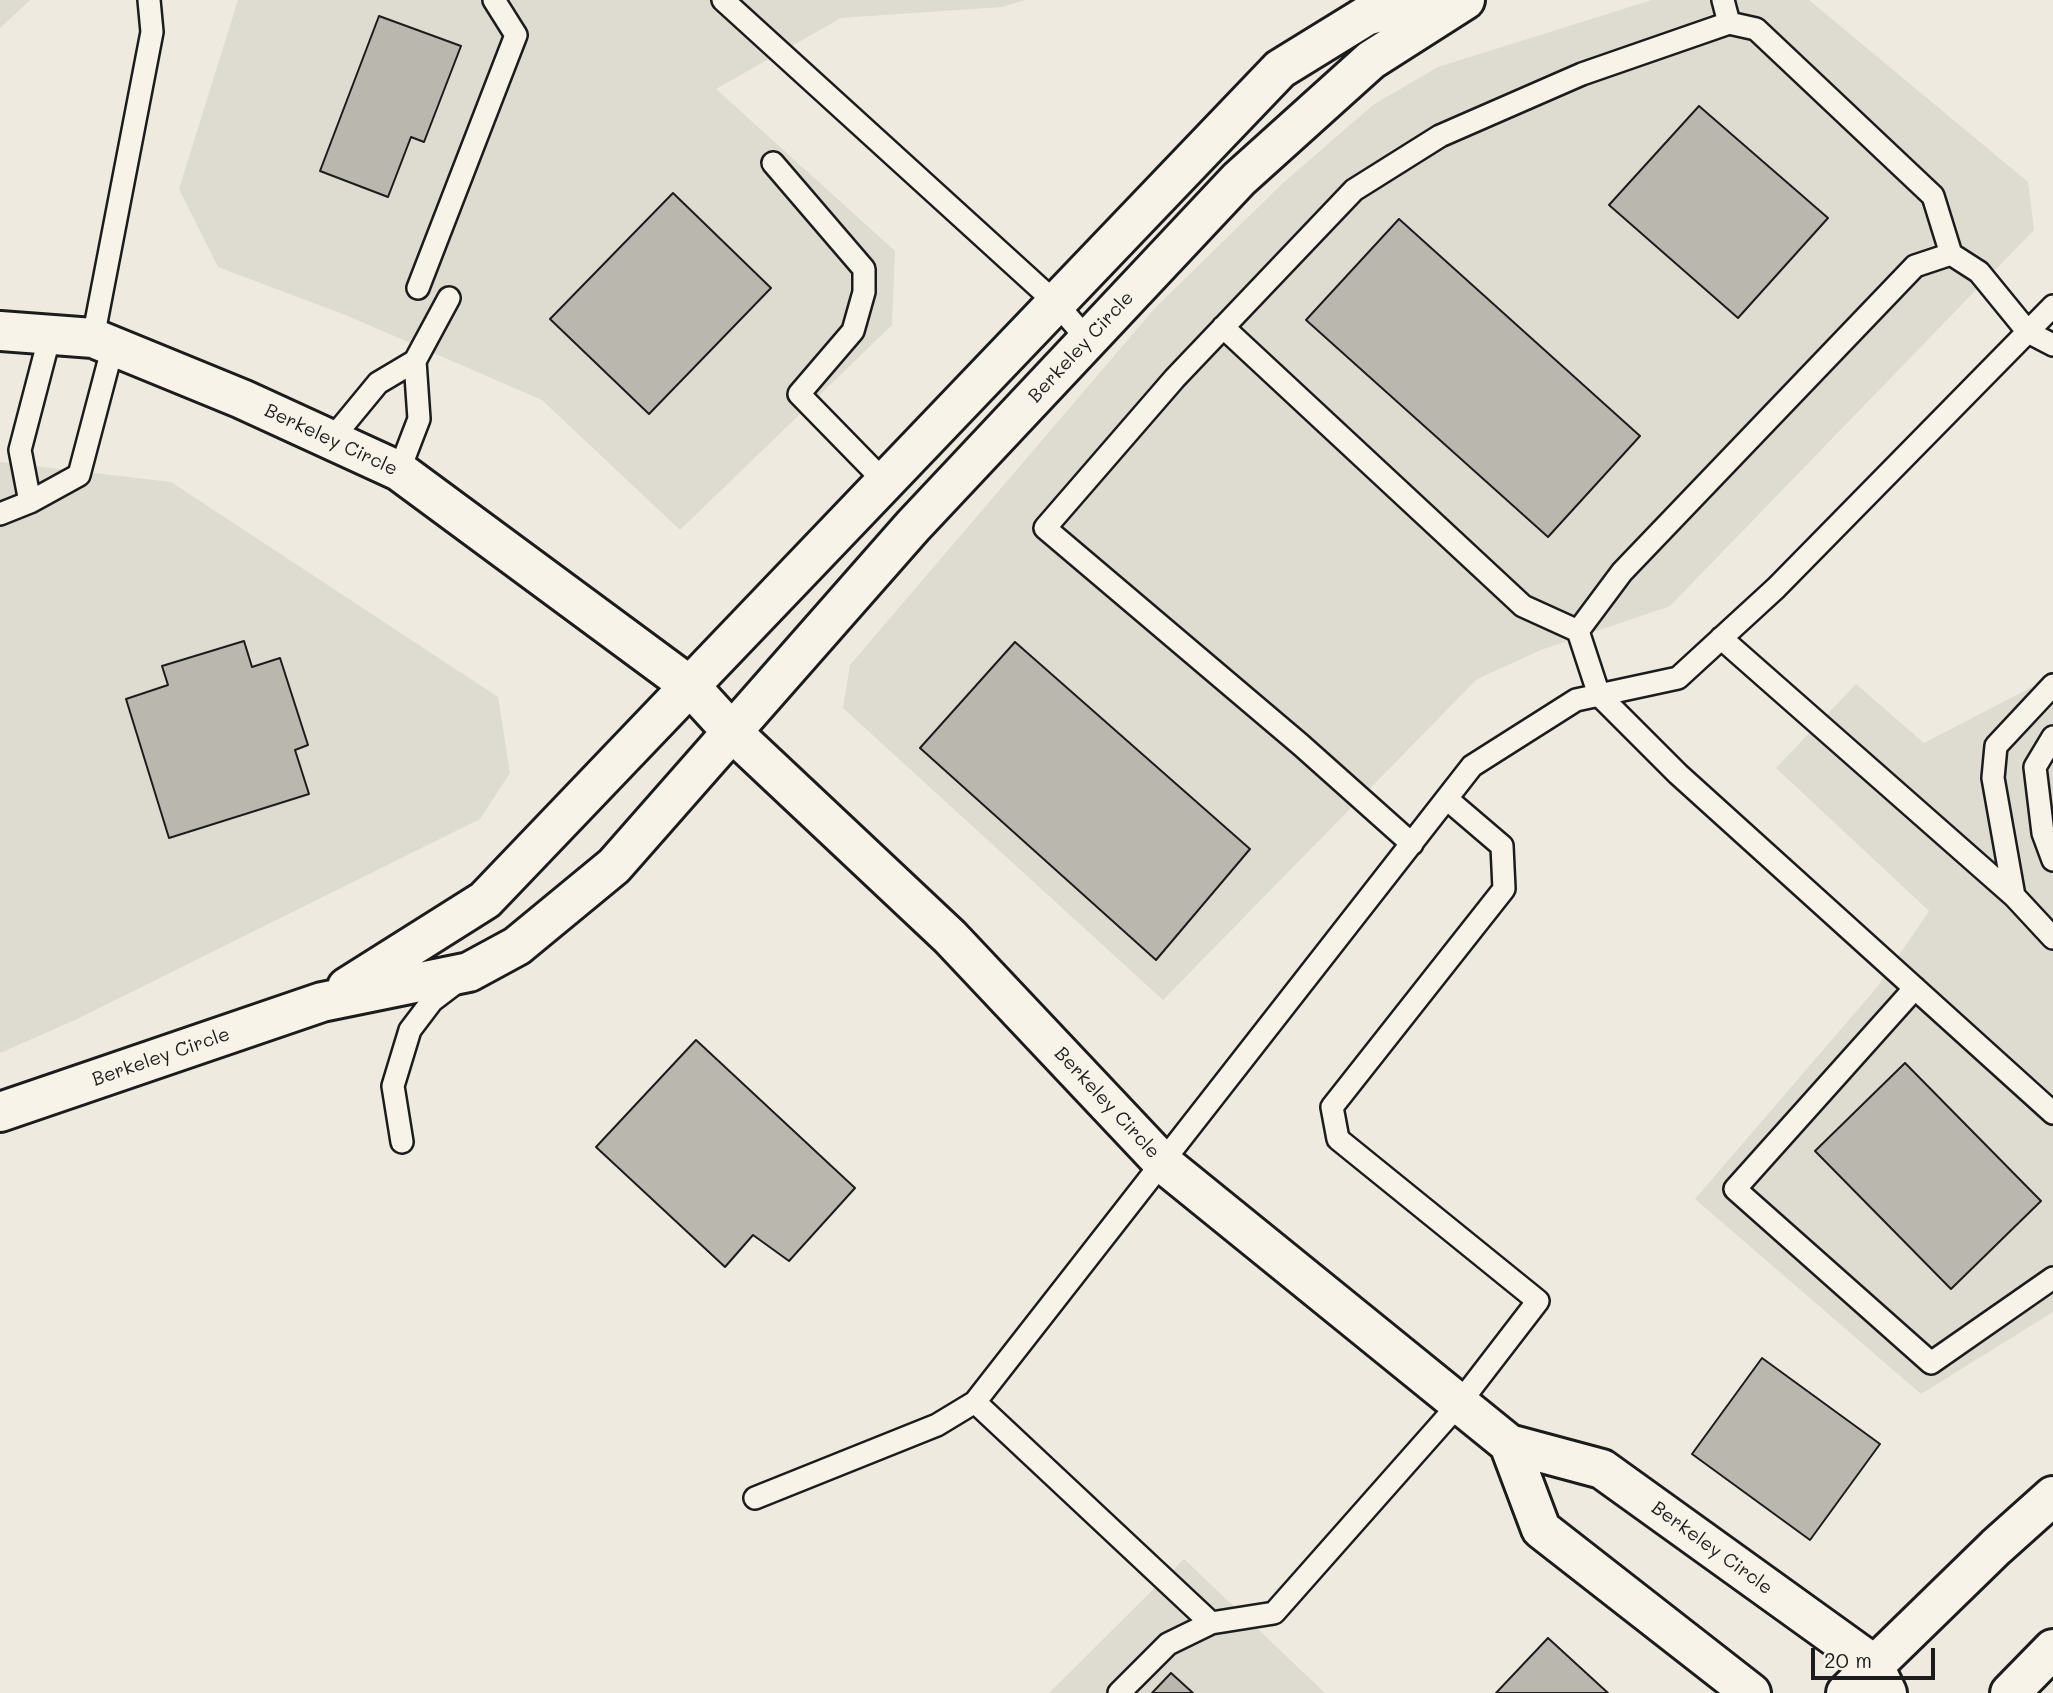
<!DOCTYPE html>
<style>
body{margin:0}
#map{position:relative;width:2053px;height:1693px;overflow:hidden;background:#eeeae0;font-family:Mali,sans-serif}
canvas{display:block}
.scale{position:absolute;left:1811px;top:1648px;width:124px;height:32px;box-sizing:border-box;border:4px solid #1c1c1c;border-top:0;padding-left:9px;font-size:21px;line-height:24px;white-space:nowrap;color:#1c1c1c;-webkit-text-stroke:5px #f7f3e8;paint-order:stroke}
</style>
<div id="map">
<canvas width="2053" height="1693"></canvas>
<div class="scale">20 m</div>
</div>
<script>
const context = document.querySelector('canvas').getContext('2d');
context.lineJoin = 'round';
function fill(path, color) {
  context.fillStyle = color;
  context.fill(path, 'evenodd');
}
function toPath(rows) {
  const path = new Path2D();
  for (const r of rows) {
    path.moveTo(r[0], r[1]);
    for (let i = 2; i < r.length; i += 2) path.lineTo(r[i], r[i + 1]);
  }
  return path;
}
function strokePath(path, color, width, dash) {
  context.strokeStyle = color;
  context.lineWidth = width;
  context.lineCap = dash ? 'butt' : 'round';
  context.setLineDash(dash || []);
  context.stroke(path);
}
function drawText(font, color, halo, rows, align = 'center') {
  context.font = font + ' Mali,sans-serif';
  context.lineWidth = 6;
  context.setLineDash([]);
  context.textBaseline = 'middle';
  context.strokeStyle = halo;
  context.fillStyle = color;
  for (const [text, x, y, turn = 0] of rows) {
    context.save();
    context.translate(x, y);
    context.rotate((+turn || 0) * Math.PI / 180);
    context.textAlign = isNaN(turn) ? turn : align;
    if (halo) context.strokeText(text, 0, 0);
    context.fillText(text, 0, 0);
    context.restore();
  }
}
fill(toPath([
 [0,0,30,0,0,28],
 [238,0,1025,0,1002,7,841,18,716,89,895,251,892,325,680,530,542,400,348,316,218,267,179,189],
 [1652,0,1809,0,2028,182,2034,230,1670,606,1541,650,1477,679,1163,1000,843,708,850,665,1155,308,1283,183,1373,105,1438,67],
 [0,462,171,482,498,697,510,773,480,819,75,1020,0,1053],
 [2053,676,2053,1312,1921,1394,1695,1199,1878,986,1929,911,1776,768,1856,684,1924,743],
 [1184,1559,1325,1693,1049,1693]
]), '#dedbd1');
const building = toPath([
 [379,16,461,46,424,142,411,137,388,197,320,171,379,16],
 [1699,106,1828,218,1738,318,1609,205,1699,106],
 [673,193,771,288,649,414,550,319,673,193],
 [1399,219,1640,436,1548,537,1306,320,1399,219],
 [244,641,252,667,280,658,308,745,295,750,309,794,169,838,126,699,168,685,162,666,244,641],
 [1015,642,1250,849,1156,960,920,748,1015,642],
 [696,1040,855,1188,789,1261,753,1235,725,1267,596,1147,696,1040],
 [1905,1063,2041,1201,1951,1289,1815,1151,1905,1063],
 [1762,1358,1880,1444,1810,1540,1692,1454,1762,1358],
 [1548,1638,1608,1693,1496,1693,1548,1638],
 [1171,1673,1193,1693,1152,1693,1171,1673]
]);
fill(building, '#bab7af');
strokePath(building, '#1c1c1c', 2);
const service = toPath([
 [723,0,1056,303,1088,340],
 [1729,23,1756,29,1933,196,1951,254],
 [773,163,864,269,864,292,853,331,799,394,885,482],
 [418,288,516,35,494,0],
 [1223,327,1523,606,1578,631],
 [93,338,152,32,149,0],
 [2053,345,2028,332,1979,272,1951,254,1915,266,1622,572,1578,631,1599,695,1678,774,2053,1113],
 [415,361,449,298],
 [331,440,378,383,415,361,419,419,399,471],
 [30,502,20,450,50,335],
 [0,514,30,502,79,475,113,346],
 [1721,638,2014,896,2053,938],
 [2053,737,2035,767,2043,833,2053,860],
 [1412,844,1301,745,1045,528,1175,378,1354,190,1440,136,1582,74,1729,23,1723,0],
 [2014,896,1993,778,1996,746,2053,685],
 [1915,988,1735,1189,1931,1363,2053,1278],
 [402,1142,393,1086,410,1030,432,1001,457,982],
 [975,1402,1211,1623],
 [755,1498,937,1425,975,1402,1472,766,1576,700,1678,678,1776,588,2053,306],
 [1119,1693,1168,1644,1211,1623,1274,1613,1458,1405,1538,1301,1338,1139,1332,1107,1504,889,1502,846,1447,799]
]);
const minor = toPath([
 [347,987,485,900,1280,69,1366,16,1418,0],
 [0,1112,322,1002,469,972,517,946,614,866,913,526,1239,179,1371,60,1465,0]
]);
const tertiary = toPath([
 [0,331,93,338,242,399,399,471,690,686,732,732,950,937,1164,1164,1509,1444,1602,1469,1873,1664,1887,1693],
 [1509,1444,1541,1529,1751,1693]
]);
const primary = toPath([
 [1846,1693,1996,1547,2053,1496],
 [2010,1693,2053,1649]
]);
strokePath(service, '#1c1c1c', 26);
strokePath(minor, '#1c1c1c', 44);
strokePath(tertiary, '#1c1c1c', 44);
strokePath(primary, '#1c1c1c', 44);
strokePath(service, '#f7f3e8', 21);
strokePath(minor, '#f7f3e8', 38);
strokePath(tertiary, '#f7f3e8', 38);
strokePath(primary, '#f7f3e8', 38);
drawText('19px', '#1c1c1c', '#f7f3e8', [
 ["Berkeley Circle",1081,347,-47],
 ["Berkeley Circle",331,440,25],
 ["Berkeley Circle",161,1057,-19],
 ["Berkeley Circle",1107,1103,47],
 ["Berkeley Circle",1712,1548,36]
]);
</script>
